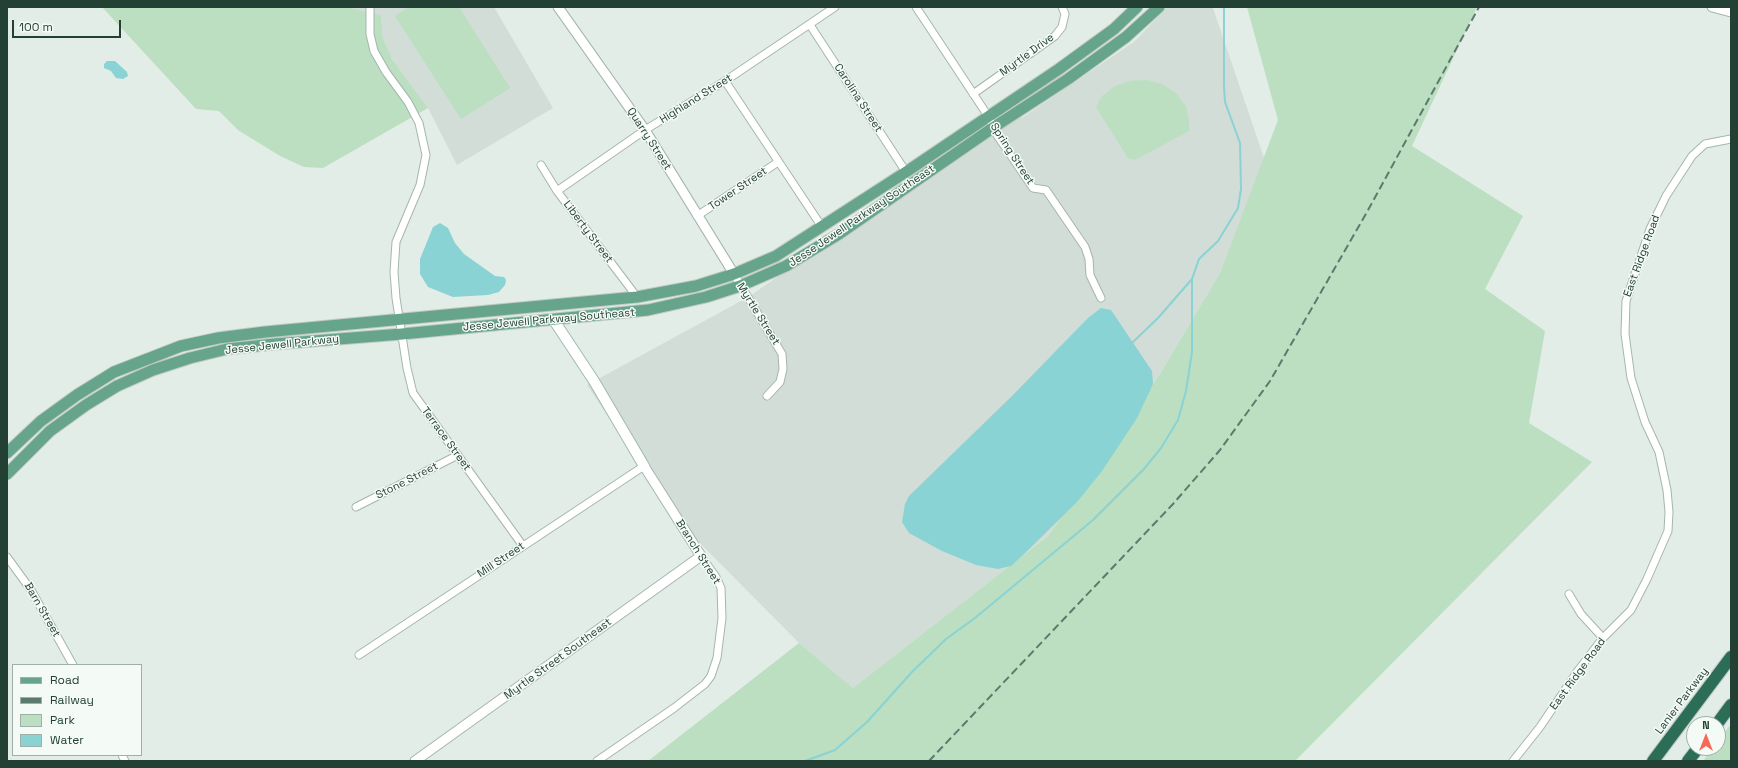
<!DOCTYPE html>
<style>
body{margin:0}
#map{position:relative;width:1738px;height:768px;overflow:hidden;background:#e3ede7;font-family:"Space Grotesk",sans-serif}
canvas{display:block}
.frame{position:absolute;inset:0;border:8px solid #224033;pointer-events:none}
.legend{position:absolute;left:12px;top:664px;width:130px;height:92px;box-sizing:border-box;background:#f4faf6;border:1px solid #a0b0a8;margin:0;padding:5px 7px;list-style:none;font-size:12px;color:#224033}
.legend li{display:flex;align-items:center;gap:8px;height:20px}
.legend b{width:20px;border:1px solid #a0b0a8}
.north{position:absolute;left:1686px;top:716px;width:40px;height:40px;box-sizing:border-box;background:#f4faf6;border:1px solid #a0b0a8;border-radius:50%;rotate:0deg;font-size:11px;font-weight:700;line-height:16px;text-align:center;color:#224033}
.north::after{content:'';display:block;margin:auto;width:14px;height:18px;background:#f76857;clip-path:polygon(50% 0,100% 100%,50% 72%,0 100%)}
.scale{position:absolute;left:12px;top:20px;width:109px;height:18px;box-sizing:border-box;border:2px solid #224033;border-top:0;padding-left:5px;font-size:12px;line-height:14px;white-space:nowrap;color:#224033;-webkit-text-stroke:3px #f4faf6;paint-order:stroke}
</style>
<div id="map">
<canvas width="1738" height="768"></canvas>
<div class="frame"></div>
<ul class="legend">
<li><b style="height:5px;background:#66a58c"></b>Road</li>
<li><b style="height:5px;background:#5c7b6e"></b>Railway</li>
<li><b style="height:11px;background:#bbdfc0"></b>Park</li>
<li><b style="height:11px;background:#89d3d4"></b>Water</li>
</ul>
<div class="north">N</div>
<div class="scale">100 m</div>
</div>
<script>
const context = document.querySelector('canvas').getContext('2d');
context.lineJoin = 'round';
function fill(path, color) {
  context.fillStyle = color;
  context.fill(path, 'evenodd');
}
function toPath(rows) {
  const path = new Path2D();
  for (const r of rows) {
    path.moveTo(r[0], r[1]);
    for (let i = 2; i < r.length; i += 2) path.lineTo(r[i], r[i + 1]);
  }
  return path;
}
function strokePath(path, color, width, dash) {
  context.strokeStyle = color;
  context.lineWidth = width;
  context.lineCap = dash ? 'butt' : 'round';
  context.setLineDash(dash || []);
  context.stroke(path);
}
function drawText(font, color, halo, rows, align = 'center') {
  context.font = font + ' "Space Grotesk",sans-serif';
  context.lineWidth = 3;
  context.setLineDash([]);
  context.textBaseline = 'middle';
  context.strokeStyle = halo;
  context.fillStyle = color;
  for (const [text, x, y, turn = 0] of rows) {
    context.save();
    context.translate(x, y);
    context.rotate((+turn || 0) * Math.PI / 180);
    context.textAlign = isNaN(turn) ? turn : align;
    if (halo) context.strokeText(text, 0, 0);
    context.fillText(text, 0, 0);
    context.restore();
  }
}
fill(toPath([
 [347,7,494,7,553,108,457,165,428,108,392,59,383,38,381,15],
 [1167,7,1213,8,1264,158,1220,273,1160,374,1048,536,853,688,799,643,682,525,587,385,750,296,1016,109,1022,118,1135,41]
]), '#d1ddd6');
fill(toPath([
 [102,7,347,7,381,15,383,38,392,59,428,108,323,168,304,167,280,156,238,130,219,111,196,109],
 [409,7,459,7,510,88,461,119,395,16],
 [1247,7,1477,7,1412,146,1523,216,1485,289,1545,331,1529,423,1592,462,1295,761,648,761,799,643,853,688,1048,536,1160,374,1220,273,1278,120],
 [1146,80,1162,84,1176,93,1186,107,1189,120,1189,131,1135,160,1128,158,1096,107,1101,97,1115,86,1130,81],
 [1731,724,1731,761,1703,761,1713,748,1718,748,1718,741]
]), '#bbdfc0');
fill(toPath([
 [107,61,115,61,127,72,128,76,123,79,116,78,111,71,104,68,104,64],
 [440,223,448,228,455,243,464,254,495,276,504,277,506,280,505,285,499,292,488,295,453,297,428,287,420,274,420,259,433,227],
 [1101,308,1111,310,1152,371,1153,384,1137,418,1102,471,1077,502,1021,557,1011,566,998,569,976,565,942,551,909,533,902,522,905,504,909,496,1012,396,1088,318]
]), '#89d3d4');
strokePath(toPath([
 [1133,342,1158,318,1192,279],
 [805,761,835,750,867,722,912,672,946,639,975,618,1093,520,1144,469,1161,448,1178,420,1186,391,1192,352,1192,279,1199,259,1218,241,1238,208,1241,189,1240,143,1225,102,1224,87,1224,7]
]), '#89d3d4', 2);
const minor = toPath([
 [370,7,370,34,374,51,386,72,408,102,419,123,426,155,420,185,396,242,394,272,396,298,407,368,413,393,523,546],
 [916,7,988,116,997,135,1033,188,1046,190,1085,247,1089,259,1090,275,1101,298],
 [810,25,906,172],
 [725,81,822,227],
 [973,94,1055,36,1062,27,1065,14,1062,7],
 [541,165,557,191,637,297],
 [557,191,645,130,725,81,835,7],
 [697,216,778,162],
 [734,274,782,354,783,369,780,382,767,396],
 [356,507,458,455],
 [7,557,31,590,73,665],
 [1569,594,1581,614,1603,638],
 [359,655,644,466],
 [122,755,125,761],
 [597,761,674,708,705,684,711,676,717,658,722,618,721,588,716,577,701,556],
 [1513,761,1540,727,1577,672,1603,638,1631,610,1647,579,1668,531,1669,512,1667,490,1659,452,1645,422,1631,378,1625,334,1626,301,1650,229,1666,196,1692,156,1705,144,1731,139]
]);
const tertiary = toPath([
 [558,7,645,130,734,274],
 [1712,7,1731,12],
 [415,761,701,556,644,466]
]);
const secondary = toPath([
 [553,319,594,381,644,466]
]);
const primary = toPath([
 [7,453,41,421,77,395,114,372,181,346,218,338,265,332,637,297,696,286,734,274,776,256,906,172,1059,69,1114,29,1137,7],
 [7,474,50,431,86,405,117,386,153,370,190,358,227,349,275,344,402,334,648,310,706,297,740,286,786,266,839,234,994,127,1068,79,1126,37,1159,7]
]);
const motorway = toPath([
 [1717,724,1731,705],
 [1653,761,1731,657],
 [1688,761,1698,748]
]);
strokePath(minor, '#a5b6ad', 9);
strokePath(tertiary, '#a5b6ad', 11);
strokePath(secondary, '#a1baae', 12);
strokePath(primary, '#c1cac6', 13);
strokePath(motorway, '#c1cac6', 14);
strokePath(minor, '#fff', 7);
strokePath(tertiary, '#fff', 9);
strokePath(secondary, '#fff', 10);
strokePath(primary, '#66a58c', 11);
strokePath(motorway, '#2c6d57', 12);
strokePath(toPath([
 [929,761,1173,504,1220,450,1270,381,1367,212,1479,7]
]), '#5c7b6e', 2, [8, 4]);
drawText('11px', '#224033', '#f4faf6', [
 ["Myrtle Drive",1027,55,-36],
 ["Carolina Street",858,98,57],
 ["Highland Street",696,99,-32],
 ["Quarry Street",649,139,57],
 ["Spring Street",1012,154,57],
 ["Tower Street",738,189,-34],
 ["Jesse Jewell Parkway Southeast",862,216,-34],
 ["Liberty Street",588,232,53],
 ["East Ridge Road",1642,256,-70],
 ["Myrtle Street",758,314,58],
 ["Jesse Jewell Parkway Southeast",549,320,-5],
 ["Jesse Jewell Parkway",282,345,-6],
 ["Terrace Street",446,439,54],
 ["Stone Street",407,481,-27],
 ["Branch Street",698,552,58],
 ["Mill Street",501,560,-34],
 ["Barn Street",42,610,60],
 ["Myrtle Street Southeast",558,659,-36],
 ["East Ridge Road",1578,674,-54],
 ["Lanier Parkway",1682,701,-53]
]);
</script>
